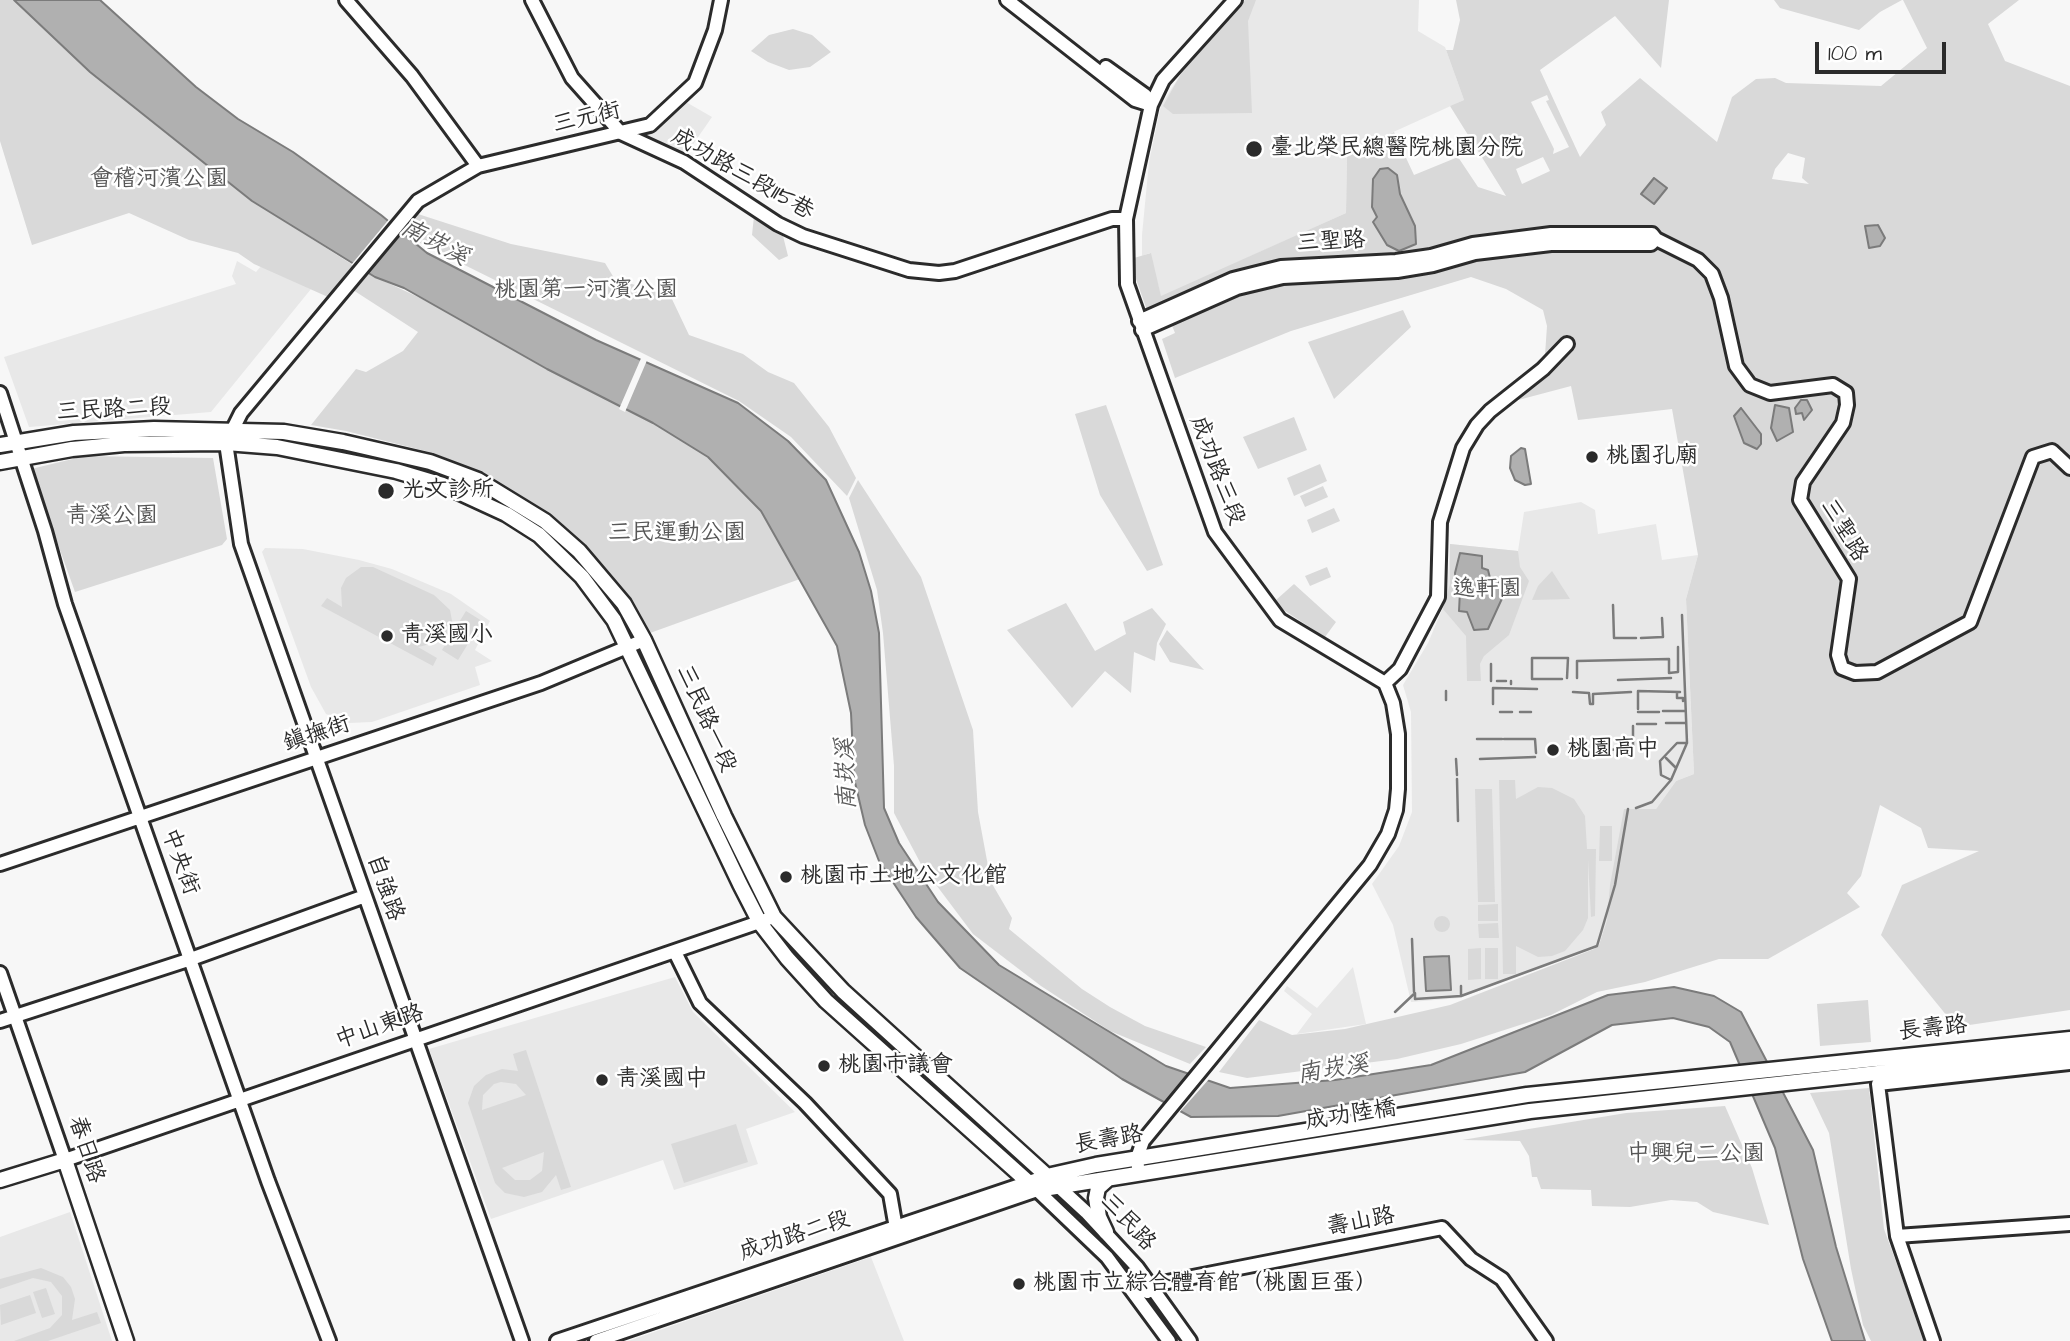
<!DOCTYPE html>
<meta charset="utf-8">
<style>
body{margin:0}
#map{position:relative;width:2070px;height:1341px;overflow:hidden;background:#f7f7f7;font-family:"Architects Daughter",sans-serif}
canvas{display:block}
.scale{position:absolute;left:1815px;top:42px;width:131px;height:32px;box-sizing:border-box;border:4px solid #2b2b2b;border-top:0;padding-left:9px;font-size:21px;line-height:24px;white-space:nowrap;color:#2b2b2b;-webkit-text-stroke:5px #fff;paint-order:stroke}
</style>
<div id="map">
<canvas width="2070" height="1341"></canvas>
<div class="scale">100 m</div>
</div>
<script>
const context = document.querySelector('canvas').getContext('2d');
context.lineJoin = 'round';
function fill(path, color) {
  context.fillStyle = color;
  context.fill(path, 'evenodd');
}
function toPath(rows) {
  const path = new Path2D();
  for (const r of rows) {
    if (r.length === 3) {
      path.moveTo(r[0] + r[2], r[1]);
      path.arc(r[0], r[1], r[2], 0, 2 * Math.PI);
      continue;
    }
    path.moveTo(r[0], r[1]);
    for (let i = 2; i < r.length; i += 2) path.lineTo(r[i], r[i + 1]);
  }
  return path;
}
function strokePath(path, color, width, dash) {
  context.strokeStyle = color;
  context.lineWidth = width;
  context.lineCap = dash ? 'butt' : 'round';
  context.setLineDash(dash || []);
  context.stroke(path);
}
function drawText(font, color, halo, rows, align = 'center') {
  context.font = font + ' "Architects Daughter","LXGW WenKai TC",sans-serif';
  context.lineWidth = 5;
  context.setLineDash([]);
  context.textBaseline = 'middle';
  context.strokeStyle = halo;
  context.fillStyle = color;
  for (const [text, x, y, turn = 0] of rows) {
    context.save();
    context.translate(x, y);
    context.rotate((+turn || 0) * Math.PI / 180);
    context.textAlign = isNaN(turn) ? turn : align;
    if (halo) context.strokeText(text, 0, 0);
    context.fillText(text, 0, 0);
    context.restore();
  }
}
fill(toPath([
 [1245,0,1419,0,1418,31,1445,47,1464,100,1347,153,1346,213,1161,297,1150,253,1142,256,1142,235,1149,162,1161,105,1181,74],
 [686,102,712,117,685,156,635,136,654,132],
 [237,261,256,272,262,265,311,289,211,412,29,427,4,357,236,284,232,276],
 [1581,502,1595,510,1598,534,1656,524,1662,560,1698,555,1686,599,1694,774,1676,781,1656,809,1607,920,1599,945,1460,998,1411,1002,1393,925,1372,884,1399,846,1412,812,1411,712,1403,685,1428,643,1447,598,1450,544,1518,551,1524,512],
 [265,548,303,549,359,560,392,569,451,594,490,621,475,650,492,661,475,667,480,685,372,722,349,723,326,714,311,687,262,552],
 [1353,967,1366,1024,1297,1034,1312,1014,1284,991,1287,986,1317,1008],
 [675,977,693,1012,795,1112,746,1129,758,1164,674,1190,663,1160,491,1219,429,1049],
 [70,1212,112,1341,0,1341,0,1237],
 [871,1257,904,1341,628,1341,706,1314]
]), '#e8e8e8');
fill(toPath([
 [0,0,14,0,90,72,252,201,353,265,328,297,254,264,238,253,189,240,129,213,32,245,0,141],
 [1245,0,1256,0,1248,21,1252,113,1173,114,1163,106,1181,74],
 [1456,0,1669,0,1661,68,1615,16,1540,70,1580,157,1606,125,1601,112,1640,78,1717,142,1732,97,1756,79,1775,78,1786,83,1881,86,1927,48,1903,0,2019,0,1988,24,2005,61,2070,86,2070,1010,1956,1027,1881,935,1902,885,1979,851,1928,848,1921,828,1880,805,1861,876,1847,893,1860,907,1768,959,1719,959,1645,982,1597,992,1551,1015,1461,1044,1397,1059,1247,1078,1219,1072,1259,1020,1292,1035,1345,1029,1450,1005,1594,949,1599,945,1607,920,1610,885,1624,809,1656,809,1676,781,1694,774,1686,599,1698,555,1672,409,1578,420,1571,386,1507,403,1500,394,1545,355,1547,326,1543,310,1506,289,1471,277,1291,331,1175,378,1162,339,1175,333,1165,308,1148,313,1136,279,1134,258,1151,253,1161,296,1346,213,1347,153,1394,132,1414,175,1458,157,1478,187,1506,196,1450,106,1464,100,1446,50,1453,50,1460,20],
 [1547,95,1549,100,1546,101,1569,147,1553,154,1554,149,1531,102],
 [1788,153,1805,158,1802,178,1809,184,1772,179,1775,169],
 [1543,157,1550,171,1522,184,1516,169],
 [1774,0,1902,0,1880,12,1859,30,1780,8],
 [793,29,812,35,831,52,810,67,789,70,768,62,751,51,769,35],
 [418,214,511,244,605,263,614,278,671,297,689,335,743,354,768,372,794,383,829,427,856,478,847,496,791,437,739,401,406,236],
 [754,216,782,232,788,256,779,260,752,235],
 [367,273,454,314,547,369,653,423,708,457,761,511,800,579,650,633,632,599,585,545,550,513,481,472,433,453,346,431,311,425,356,369,366,372,403,351,418,332,353,290],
 [1403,310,1411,327,1334,399,1308,342],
 [1106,405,1163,565,1147,571,1100,495,1075,414],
 [1294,417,1307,450,1258,469,1243,437],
 [85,456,213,458,227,539,222,545,75,592,31,469],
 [1320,464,1327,481,1294,496,1287,478],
 [858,480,921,577,973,730,978,812,991,882,1012,918,1009,929,1082,989,1110,1007,1145,1026,1206,1047,1190,1064,1110,1031,1041,986,973,934,922,866,894,813,894,766,883,633,877,590,849,498],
 [1323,486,1328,497,1305,507,1300,496],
 [1334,508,1340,521,1312,533,1307,520],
 [1450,544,1518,551,1520,567,1529,581,1509,635,1484,656,1480,664,1481,681,1467,681,1466,636,1443,609,1450,584],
 [361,567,373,567,434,595,450,610,453,626,449,634,443,641,418,647,437,658,433,666,321,606,327,598,342,607,341,588,346,578],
 [1327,567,1331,577,1310,586,1305,576],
 [1552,571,1570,599,1532,600,1538,586],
 [1294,584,1336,622,1325,637,1282,609,1276,600],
 [1066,603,1095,651,1126,634,1123,622,1152,608,1166,624,1157,643,1155,661,1134,652,1131,693,1105,671,1072,708,1007,630],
 [466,611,482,621,458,660,442,650],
 [1167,630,1204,670,1170,662,1159,644],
 [1499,780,1515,780,1516,799,1538,787,1552,788,1574,799,1585,816,1587,849,1596,849,1595,916,1591,917,1588,860,1588,918,1583,930,1565,951,1552,956,1538,957,1516,946,1516,974,1503,974],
 [1475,789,1492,789,1495,902,1478,902],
 [1600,826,1612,826,1612,861,1599,861],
 [1498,904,1498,921,1478,921,1478,905],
 [1442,924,8],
 [1498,923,1499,938,1479,938,1478,924],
 [1481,948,1481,979,1468,980,1468,949],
 [1485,948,1498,948,1498,979,1485,979],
 [1868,1000,1871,1042,1820,1046,1817,1004],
 [526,1050,571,1187,561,1190,556,1175,542,1192,524,1197,505,1193,495,1183,468,1103,474,1086,486,1075,502,1069,518,1071,513,1054],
 [501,1082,516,1084,526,1095,482,1110,483,1095,494,1084],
 [544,1152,542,1171,530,1180,515,1180,502,1168],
 [1869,1088,1884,1229,1925,1341,1871,1341,1863,1325,1851,1269,1829,1133,1810,1093],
 [1725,1106,1752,1168,1769,1225,1713,1212,1697,1202,1671,1200,1630,1207,1592,1206,1591,1190,1541,1189,1537,1177,1532,1177,1529,1156,1520,1141,1462,1140,1626,1113],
 [736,1124,748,1162,684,1183,671,1144],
 [41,1268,63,1277,71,1287,75,1299,72,1320,97,1312,101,1323,48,1341,14,1341,50,1328,62,1315,62,1296,51,1282,33,1278,0,1289,0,1279],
 [46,1288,55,1314,42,1318,33,1292],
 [30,1295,36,1313,1,1325,0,1305]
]), '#d9d9d9');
const water = toPath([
 [14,0,100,0,196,87,238,119,293,152,381,215,427,253,596,340,738,403,788,441,826,480,859,552,871,591,879,633,884,808,899,843,938,902,999,965,1166,1066,1230,1088,1335,1080,1431,1065,1608,995,1674,987,1714,996,1741,1012,1813,1150,1836,1247,1865,1341,1832,1341,1803,1259,1775,1148,1730,1042,1709,1027,1673,1018,1612,1025,1525,1072,1278,1116,1191,1117,1122,1079,960,968,916,917,879,861,865,825,854,778,851,713,837,646,761,511,708,457,653,423,547,369,404,288,375,277,252,201,90,72,14,0],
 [1388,168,1397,175,1400,194,1415,226,1416,244,1399,251,1387,245,1373,222,1377,217,1372,207,1373,179,1380,169,1388,168],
 [1654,178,1667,188,1654,204,1641,194,1654,178],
 [1878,225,1885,238,1880,246,1869,248,1865,226,1878,225],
 [1801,400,1807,400,1812,410,1804,420,1802,413,1796,414,1795,408,1801,400],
 [1775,405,1789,408,1793,432,1777,441,1771,428,1775,405],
 [1741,408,1761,434,1761,444,1757,449,1744,443,1734,416,1741,408],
 [1521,448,1525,449,1531,484,1525,485,1515,480,1510,468,1511,456,1521,448],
 [1460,553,1482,556,1482,568,1488,570,1490,578,1497,579,1505,592,1488,629,1474,630,1467,612,1459,611,1460,591,1456,586,1455,573,1460,553],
 [1449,956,1451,990,1426,991,1424,957,1449,956]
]);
fill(water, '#b0b0b0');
strokePath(water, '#7b7b7b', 2);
fill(toPath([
 [390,218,404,229,368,272,351,265],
 [642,356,648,358,625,412,619,409],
 [1191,1071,1210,1078,1178,1114,1162,1105]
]), '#f7f7f7');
strokePath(toPath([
 [1613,605,1614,638,1636,638],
 [1641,638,1663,637,1662,618],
 [1491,664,1491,681],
 [1577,678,1577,661,1669,659,1669,673,1678,672,1678,647],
 [1562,679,1532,679,1532,658,1568,658,1567,678],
 [1618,680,1671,678],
 [1497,681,1506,681],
 [1511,681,1511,684],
 [1446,691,1446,700],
 [1573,692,1589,693,1590,704,1593,704,1593,694,1631,692],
 [1677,693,1677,698,1683,698,1683,701],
 [1493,704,1493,688,1537,689],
 [1638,709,1638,691,1680,692],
 [1663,711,1684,711],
 [1500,712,1512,712],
 [1520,712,1531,712],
 [1638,712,1659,712],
 [1666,723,1686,723],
 [1637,724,1656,724],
 [1633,726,1633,746],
 [1477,739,1502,739],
 [1504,739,1535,739,1536,753],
 [1575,751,1630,749],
 [1666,758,1676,768],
 [1456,759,1457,775],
 [1480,759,1535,757],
 [1457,779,1458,821],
 [1671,780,1661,775,1660,761,1677,743,1687,743],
 [1636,808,1652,802,1671,780,1687,743,1682,615],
 [1412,939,1414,992],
 [1461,986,1461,996],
 [1395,1012,1415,993,1415,999,1461,996,1597,946,1615,885,1628,809]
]), '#7b7b7b', 2.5);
const minor = toPath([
 [346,0,412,76,478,166],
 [532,0,572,78,621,133,684,162,778,224,803,236,909,270,939,273,955,271,1112,219,1126,219],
 [1007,0,1135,100,1151,105],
 [1106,67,1145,95,1151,105],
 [1139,321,1233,279,1281,267,1396,261,1431,256,1473,244,1551,234,1652,234,1656,239,1698,260,1712,274,1721,298,1736,366,1750,385,1770,393,1833,385,1846,393,1847,405,1843,423,1803,482,1800,500,1849,579,1838,655,1842,668,1855,673,1877,672,1970,622,2033,457,2052,451,2070,468],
 [1142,330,1237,288,1283,277,1397,271,1433,265,1475,253,1551,244,1651,244,1656,239],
 [0,393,45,531,65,604,268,1181,329,1341],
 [1385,683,1400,669,1438,597,1440,522,1463,448,1477,425,1490,411,1543,369,1567,344],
 [0,864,541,683,644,640],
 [675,952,700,1003,805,1103,890,1194,897,1234],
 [0,973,65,1160,768,919],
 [0,1021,191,959,365,896],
 [1138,1167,1137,1158,1143,1141,1370,865,1388,834,1396,810,1398,789,1398,734,1393,703,1385,683,1280,620,1215,532,1127,284,1126,219,1151,105,1163,80,1235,0],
 [1897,1236,2070,1224],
 [1147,1292,1162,1283,1442,1228,1471,1259,1502,1279,1546,1341],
 [522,1341,241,544,226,443,241,413,418,201,478,166,650,125,695,83,715,30,721,0],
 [557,1341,1047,1176,1086,1212,1137,1267,1190,1341],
 [596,1341,1037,1190,1107,1257,1169,1341],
 [1933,1341,1897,1236,1878,1084,2070,1063]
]);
const major = toPath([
 [0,445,74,433,154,429,284,432,343,442,430,462,478,480,545,521,579,551,624,604,644,640,724,816,774,917,843,991,1047,1176,1096,1165,1527,1095,2070,1039],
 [0,462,72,449,124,444,226,443,277,447,396,471,443,485,506,514,539,535,582,577,614,620,740,884,760,923,787,958,826,1001,1037,1190,1530,1111,2070,1052],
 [0,1180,65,1160,126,1341],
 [1106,1232,1099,1217,1096,1198,1098,1188,1108,1179]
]);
strokePath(minor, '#2b2b2b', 18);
strokePath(major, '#2b2b2b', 19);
strokePath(minor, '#fff', 12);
strokePath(major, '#fff', 14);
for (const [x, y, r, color] of [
 [1254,149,9,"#2b2b2b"],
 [1592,457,7,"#2b2b2b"],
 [386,491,9,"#2b2b2b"],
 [387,636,7,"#2b2b2b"],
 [1553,750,7,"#2b2b2b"],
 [786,877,7,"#2b2b2b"],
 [824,1066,7,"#2b2b2b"],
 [602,1080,7,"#2b2b2b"],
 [1019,1284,7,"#2b2b2b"]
]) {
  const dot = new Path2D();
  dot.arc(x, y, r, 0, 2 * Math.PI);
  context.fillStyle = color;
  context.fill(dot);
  strokePath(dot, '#fff', 2.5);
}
drawText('23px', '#2b2b2b', '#fff', [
 ["三元街",587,119,-13],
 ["成功路三段115巷",742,175,30],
 ["三聖路",1331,243,-3],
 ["三民路二段",114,411,-3],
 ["成功路三段",1216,471,69],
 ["三聖路",1843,531,59],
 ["三民路一段",705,719,66],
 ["鎮撫街",317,735,-18],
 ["中央街",179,862,70],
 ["自強路",384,888,71],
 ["中山東路",380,1028,-19],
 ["長壽路",1933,1030,-6],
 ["成功陸橋",1351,1116,-9],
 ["長壽路",1109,1141,-10],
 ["春日路",85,1150,72],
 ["三民路",1127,1223,47],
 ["壽山路",1361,1223,-11],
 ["成功路二段",795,1237,-18]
]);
drawText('23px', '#2b2b2b', '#fff', [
 ["臺北榮民總醫院桃園分院",1270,149],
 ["桃園孔廟",1606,457],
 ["光文診所",402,491],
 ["青溪國小",401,636],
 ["桃園高中",1567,750],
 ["桃園市土地公文化館",800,877],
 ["桃園市議會",838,1066],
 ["青溪國中",616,1080],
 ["桃園市立綜合體育館（桃園巨蛋）",1033,1284]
], 'left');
drawText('23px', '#565656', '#fff', [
 ["會稽河濱公園",159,180],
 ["桃園第一河濱公園",586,291],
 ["青溪公園",112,517],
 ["三民運動公園",677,534],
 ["逸軒園",1487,590],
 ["中興兒二公園",1696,1155]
]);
drawText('italic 24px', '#5a5a5a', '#fff', [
 ["南崁溪",434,244,28],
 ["南崁溪",848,774,-92],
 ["南崁溪",1333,1071,-9]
]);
</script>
